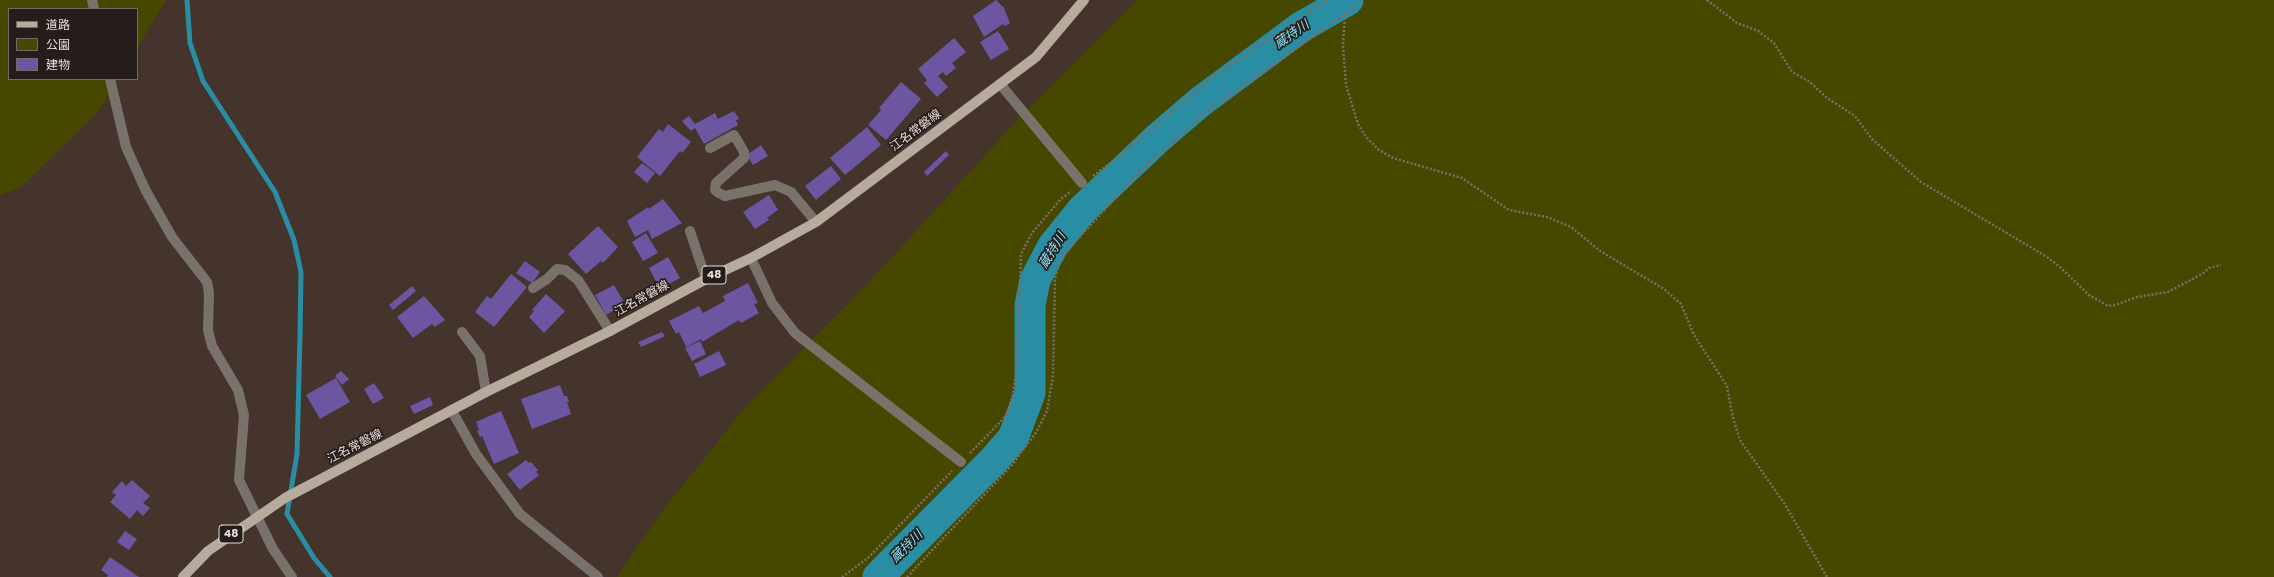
<!DOCTYPE html>
<meta charset="utf-8">
<style>
body{margin:0}
#map{position:relative;width:2274px;height:577px;overflow:hidden;background:#44342c;font-family:Poppins,"Noto Sans JP",sans-serif}
canvas{display:block}
.legend{position:absolute;left:8px;top:8px;width:130px;height:72px;box-sizing:border-box;background:#251d1a;border:1px solid #736a66;margin:0;padding:5px 7px;list-style:none;font-size:12px;color:#e8ddd8}
.legend li{display:flex;align-items:center;gap:8px;height:20px}
.legend b{width:20px;border:1px solid #736a66}
</style>
<div id="map">
<canvas width="2274" height="577"></canvas>
<ul class="legend">
<li><b style="height:5px;background:#b6ab9d"></b>道路</li>
<li><b style="height:11px;background:#464800"></b>公園</li>
<li><b style="height:11px;background:#6c56a2"></b>建物</li>
</ul>
</div>
<script>
const context = document.querySelector('canvas').getContext('2d');
context.lineJoin = 'round';
function fill(path, color) {
  context.fillStyle = color;
  context.fill(path, 'evenodd');
}
function toPath(rows) {
  const path = new Path2D();
  for (const r of rows) {
    path.moveTo(r[0], r[1]);
    for (let i = 2; i < r.length; i += 2) path.lineTo(r[i], r[i + 1]);
  }
  return path;
}
function strokePath(path, color, width, dash) {
  context.strokeStyle = color;
  context.lineWidth = width;
  context.lineCap = dash ? 'butt' : 'round';
  context.setLineDash(dash || []);
  context.stroke(path);
}
function drawText(font, color, halo, rows, align = 'center') {
  context.font = font + ' Poppins,"Noto Sans JP",sans-serif';
  context.lineWidth = 3.5;
  context.setLineDash([]);
  context.textBaseline = 'middle';
  context.strokeStyle = halo;
  context.fillStyle = color;
  for (const [text, x, y, turn = 0] of rows) {
    context.save();
    context.translate(x, y);
    context.rotate((+turn || 0) * Math.PI / 180);
    context.textAlign = isNaN(turn) ? turn : align;
    if (halo) context.strokeText(text, 0, 0);
    context.fillText(text, 0, 0);
    context.restore();
  }
}
fill(toPath([
 [0,0,166,0,137,48,137,9,9,9,9,79,118,79,97,113,21,187,0,195],
 [1138,0,2274,0,2274,577,617,577,663,510,743,410,873,278,1021,116]
]), '#464800');
strokePath(toPath([
 [187,0,190,43,203,81,275,192,294,240,301,272,300,335,297,454,287,514,314,558,330,577]
]), '#298da4', 5);
strokePath(toPath([
 [878,577,994,460,1013,438,1030,393,1030,305,1035,280,1053,246,1082,210,1158,138,1200,102,1301,27,1348,0]
]), '#298da4', 31);
fill(toPath([
 [996,0,1004,8,1010,23,1005,26,1003,24,984,37,973,16],
 [998,31,1009,49,991,60,980,42],
 [954,38,966,52,952,63,956,68,946,76,943,72,938,76,948,87,937,97,924,83,927,80,918,69],
 [901,82,921,99,886,140,868,125,881,110,879,108],
 [734,111,739,119,736,120,738,125,704,144,695,128,691,131,682,121,689,116,695,124,715,113,718,119],
 [668,124,691,142,682,153,680,151,660,176,637,157,659,129,663,132],
 [867,127,881,145,845,175,830,158],
 [761,145,768,156,753,165,747,155],
 [946,151,949,155,927,176,924,172],
 [642,163,655,173,647,183,634,172],
 [831,166,841,179,816,200,805,186],
 [769,195,778,210,767,218,769,220,755,229,743,212],
 [663,199,682,223,652,239,648,230,635,237,627,221,648,207,649,209],
 [598,226,618,247,603,263,601,261,586,274,568,254],
 [646,233,658,253,643,261,632,242],
 [668,257,680,278,660,289,649,268],
 [525,261,540,272,532,283,516,273],
 [511,274,527,287,494,327,475,312,487,296,491,299],
 [748,283,758,303,754,304,759,313,741,323,739,320,702,342,701,339,686,347,679,332,676,334,669,321,699,306,703,313,725,301,723,296],
 [614,285,625,304,606,315,595,295],
 [412,286,416,291,393,310,389,305],
 [546,294,565,311,544,333,529,317,534,311,532,310],
 [424,296,445,320,435,327,432,324,413,338,397,317],
 [662,332,665,336,641,347,638,342],
 [700,341,706,354,692,361,685,348],
 [719,351,726,365,700,377,694,364],
 [341,371,349,379,342,385,335,376],
 [336,378,350,402,320,419,306,395],
 [374,383,384,398,373,404,364,389],
 [560,385,564,396,567,396,569,401,567,402,571,414,532,429,521,399],
 [430,397,433,405,414,414,410,406],
 [501,411,519,453,494,464,482,436,480,437,477,431,479,430,476,422],
 [526,460,529,463,531,462,538,470,536,472,539,475,520,490,507,474],
 [132,480,150,496,143,503,150,508,143,516,137,510,130,519,110,502,116,495,112,492,122,481,126,486],
 [125,531,137,539,129,550,117,542],
 [110,557,139,577,107,577,108,575,101,570]
]), '#6c56a2');
strokePath(toPath([
 [1707,0,1737,23,1758,31,1774,43,1792,72,1810,82,1827,98,1855,116,1872,139,1921,182,2047,257,2060,267,2089,295,2108,306,2115,305,2137,297,2168,292,2202,274,2209,268,2221,265],
 [1345,14,1343,45,1346,85,1358,124,1366,137,1379,150,1393,158,1462,178,1509,210,1547,217,1571,227,1600,251,1664,289,1681,304,1694,335,1727,386,1733,418,1740,440,1784,503,1827,577],
 [1093,176,1120,156,1217,74,1328,0],
 [970,453,1006,416,1012,398,1017,369,1021,254,1032,233,1060,200,1071,191],
 [842,577,868,558,952,471],
 [907,577,1012,465,1037,431,1047,411,1053,376,1055,278,1059,263,1065,253,1140,171,1204,113,1345,14,1361,0]
]), '#7c6e67', 2.5, [2, 2]);
strokePath(toPath([
 [92,0,94,9],
 [110,79,126,147,146,191,172,237,207,282,209,293,208,330,212,346,238,390,244,415,239,480,273,549,292,577],
 [1000,84,1082,183],
 [710,148,734,135,744,152,744,158,716,183,715,190,719,193,725,196,775,185,791,192,816,222],
 [690,231,706,279],
 [751,258,772,303,795,333,961,462],
 [533,288,547,279,557,269,565,270,578,280,610,331],
 [462,332,480,356,486,392],
 [452,411,476,454,520,514,598,577]
]), '#78726b', 10);
strokePath(toPath([
 [183,577,208,551,285,498,486,392,610,331,706,279,751,258,816,222,1036,57,1084,0]
]), '#b6ab9d', 10);
for (const [x, y, w] of [
 [714,275,24],
 [231,534,24]
]) {
  const box = new Path2D();
  box.roundRect(x - w / 2, y - 9, w, 18, 3);
  context.fillStyle = '#251d1a';
  context.fill(box);
  strokePath(box, '#e8ddd8', 1);
}
drawText('bold 11px', '#e8ddd8', null, [
 ["48",714,275],
 ["48",231,534]
]);
drawText('12px', '#e8ddd8', '#251d1a', [
 ["江名常磐線",916,131,-37],
 ["江名常磐線",642,299,-29],
 ["江名常磐線",355,447,-27]
]);
drawText('italic 13px', '#8ce3f9', '#251d1a', [
 ["蔵持川",1292,35,-35],
 ["蔵持川",1053,251,-58],
 ["蔵持川",907,547,-45]
]);
</script>
